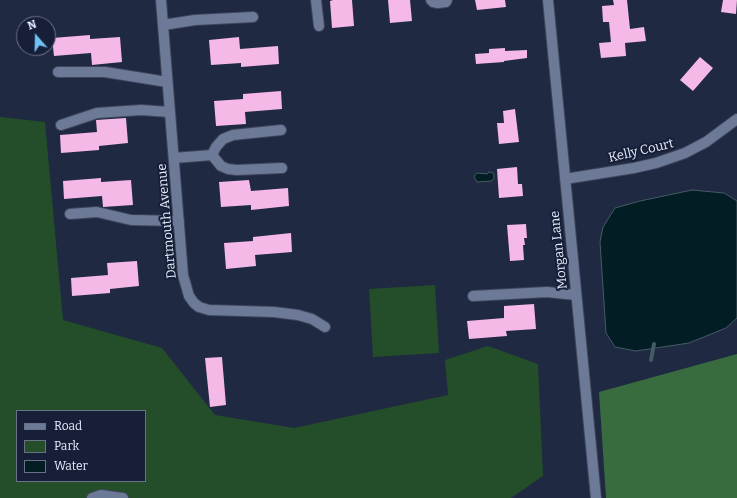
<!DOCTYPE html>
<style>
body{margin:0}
#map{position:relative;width:737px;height:498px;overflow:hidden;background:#1f2942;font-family:Bitter,serif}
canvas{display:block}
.legend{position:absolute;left:16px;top:410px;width:130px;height:72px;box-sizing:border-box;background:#161f37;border:1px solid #697186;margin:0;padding:5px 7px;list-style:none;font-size:12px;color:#e5edfd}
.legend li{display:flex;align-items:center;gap:8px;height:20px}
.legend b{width:20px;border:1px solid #697186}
.north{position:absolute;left:16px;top:16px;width:40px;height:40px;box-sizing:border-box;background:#161f37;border:1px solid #697186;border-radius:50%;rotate:340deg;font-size:11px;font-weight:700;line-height:16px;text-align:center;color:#e5edfd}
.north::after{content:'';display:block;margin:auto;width:14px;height:18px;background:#6ec2f3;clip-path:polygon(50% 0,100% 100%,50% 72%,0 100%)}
</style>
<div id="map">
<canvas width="737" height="498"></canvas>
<ul class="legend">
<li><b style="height:5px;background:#6d7a97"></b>Road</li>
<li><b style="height:11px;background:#244e2a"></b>Park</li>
<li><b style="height:11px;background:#021d24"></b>Water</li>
</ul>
<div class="north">N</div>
</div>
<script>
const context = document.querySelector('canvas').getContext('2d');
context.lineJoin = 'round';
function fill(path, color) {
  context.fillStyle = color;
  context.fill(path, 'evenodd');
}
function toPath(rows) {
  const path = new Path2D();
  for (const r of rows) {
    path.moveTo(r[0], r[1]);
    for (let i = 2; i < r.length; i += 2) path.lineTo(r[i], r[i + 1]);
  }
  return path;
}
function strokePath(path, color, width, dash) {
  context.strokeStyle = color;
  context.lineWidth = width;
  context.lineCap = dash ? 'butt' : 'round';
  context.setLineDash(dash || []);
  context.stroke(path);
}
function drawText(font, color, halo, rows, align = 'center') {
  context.font = font + ' Bitter,serif';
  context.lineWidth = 4;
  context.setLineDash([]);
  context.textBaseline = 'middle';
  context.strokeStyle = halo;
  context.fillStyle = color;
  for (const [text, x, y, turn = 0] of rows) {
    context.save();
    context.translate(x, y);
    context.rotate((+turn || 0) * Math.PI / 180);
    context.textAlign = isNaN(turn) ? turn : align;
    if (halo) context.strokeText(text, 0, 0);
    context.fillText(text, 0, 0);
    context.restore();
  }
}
fill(toPath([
 [0,117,45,122,63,320,162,348,215,415,294,428,448,395,445,360,488,346,538,364,543,476,511,498,0,498],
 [17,411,145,411,145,481,17,481],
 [435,285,439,353,373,357,369,289]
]), '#244e2a');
fill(toPath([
 [737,354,737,498,606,498,599,392]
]), '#386b3e');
const water = toPath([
 [489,172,493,173,494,175,494,178,492,181,477,182,474,177,475,175,477,173,487,174,489,172],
 [692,190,724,193,737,201,737,318,726,328,689,343,636,351,615,347,606,333,600,242,603,227,615,208,640,201,692,190]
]);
fill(water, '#021d24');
strokePath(water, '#465b65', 1);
strokePath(toPath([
 [651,360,654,344]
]), '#465b65', 4);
fill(toPath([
 [333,0,352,0,354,26,332,28,330,1],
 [388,0,410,0,412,21,390,23],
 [475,0,505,0,506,7,477,10],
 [613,0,627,0,630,29,644,27,646,41,625,43,626,56,601,58,599,43,611,42,609,22,603,22,602,6,614,5],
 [723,0,737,0,736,14,721,12],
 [90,35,90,39,120,37,122,62,92,65,91,53,54,56,52,38],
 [239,37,240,49,278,46,279,64,241,67,241,63,211,65,209,40],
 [505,48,505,51,527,50,527,58,504,61,504,62,476,64,475,54,489,53,489,49],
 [700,57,713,68,693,91,680,80],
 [281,91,282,109,245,112,246,124,216,126,214,101,243,99,243,94],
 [515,109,519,142,499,144,497,123,504,123,503,111],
 [126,118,128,143,99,146,99,150,61,153,60,135,97,132,96,120],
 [517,167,518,184,522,184,523,196,499,198,497,169],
 [101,178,101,182,131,180,133,205,103,207,102,196,64,199,63,181],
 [249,180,251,191,288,188,289,206,251,210,251,205,221,207,219,182],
 [526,224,527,238,524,238,525,245,523,245,524,260,510,261,507,225],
 [291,233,292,252,255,255,256,266,226,269,224,243,253,241,253,237],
 [137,261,139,286,110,289,110,293,72,296,71,278,108,275,107,263],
 [534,304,536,329,506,331,507,336,469,339,467,321,504,318,504,306],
 [222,357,226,405,210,407,205,358]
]), '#f4b9e6');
const minor = toPath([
 [161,0,183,275,189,296,194,303,199,307,209,310,274,312,298,315,312,319,325,327],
 [316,0,319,26],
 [431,0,433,2,438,3,446,2,447,0],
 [548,0,596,498],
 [163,25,195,20,253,17],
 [58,72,105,72,167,82],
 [61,125,97,113,141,110,170,112],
 [212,155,216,147,223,139,233,135,281,130],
 [174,158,212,155,221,166,228,169,237,170,282,168],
 [565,179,634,168,656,163,685,153,706,142,737,119],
 [70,214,97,212,131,220,179,221],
 [473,296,547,292,576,295],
 [92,498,101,495,123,498]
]);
strokePath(minor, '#3e465a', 12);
strokePath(minor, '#6d7a97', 10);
drawText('13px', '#e5edfd', '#161f37', [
 ["Kelly Court",641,151,-13],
 ["Dartmouth Avenue",167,221,-95],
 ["Morgan Lane",559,250,-96]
]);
</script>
